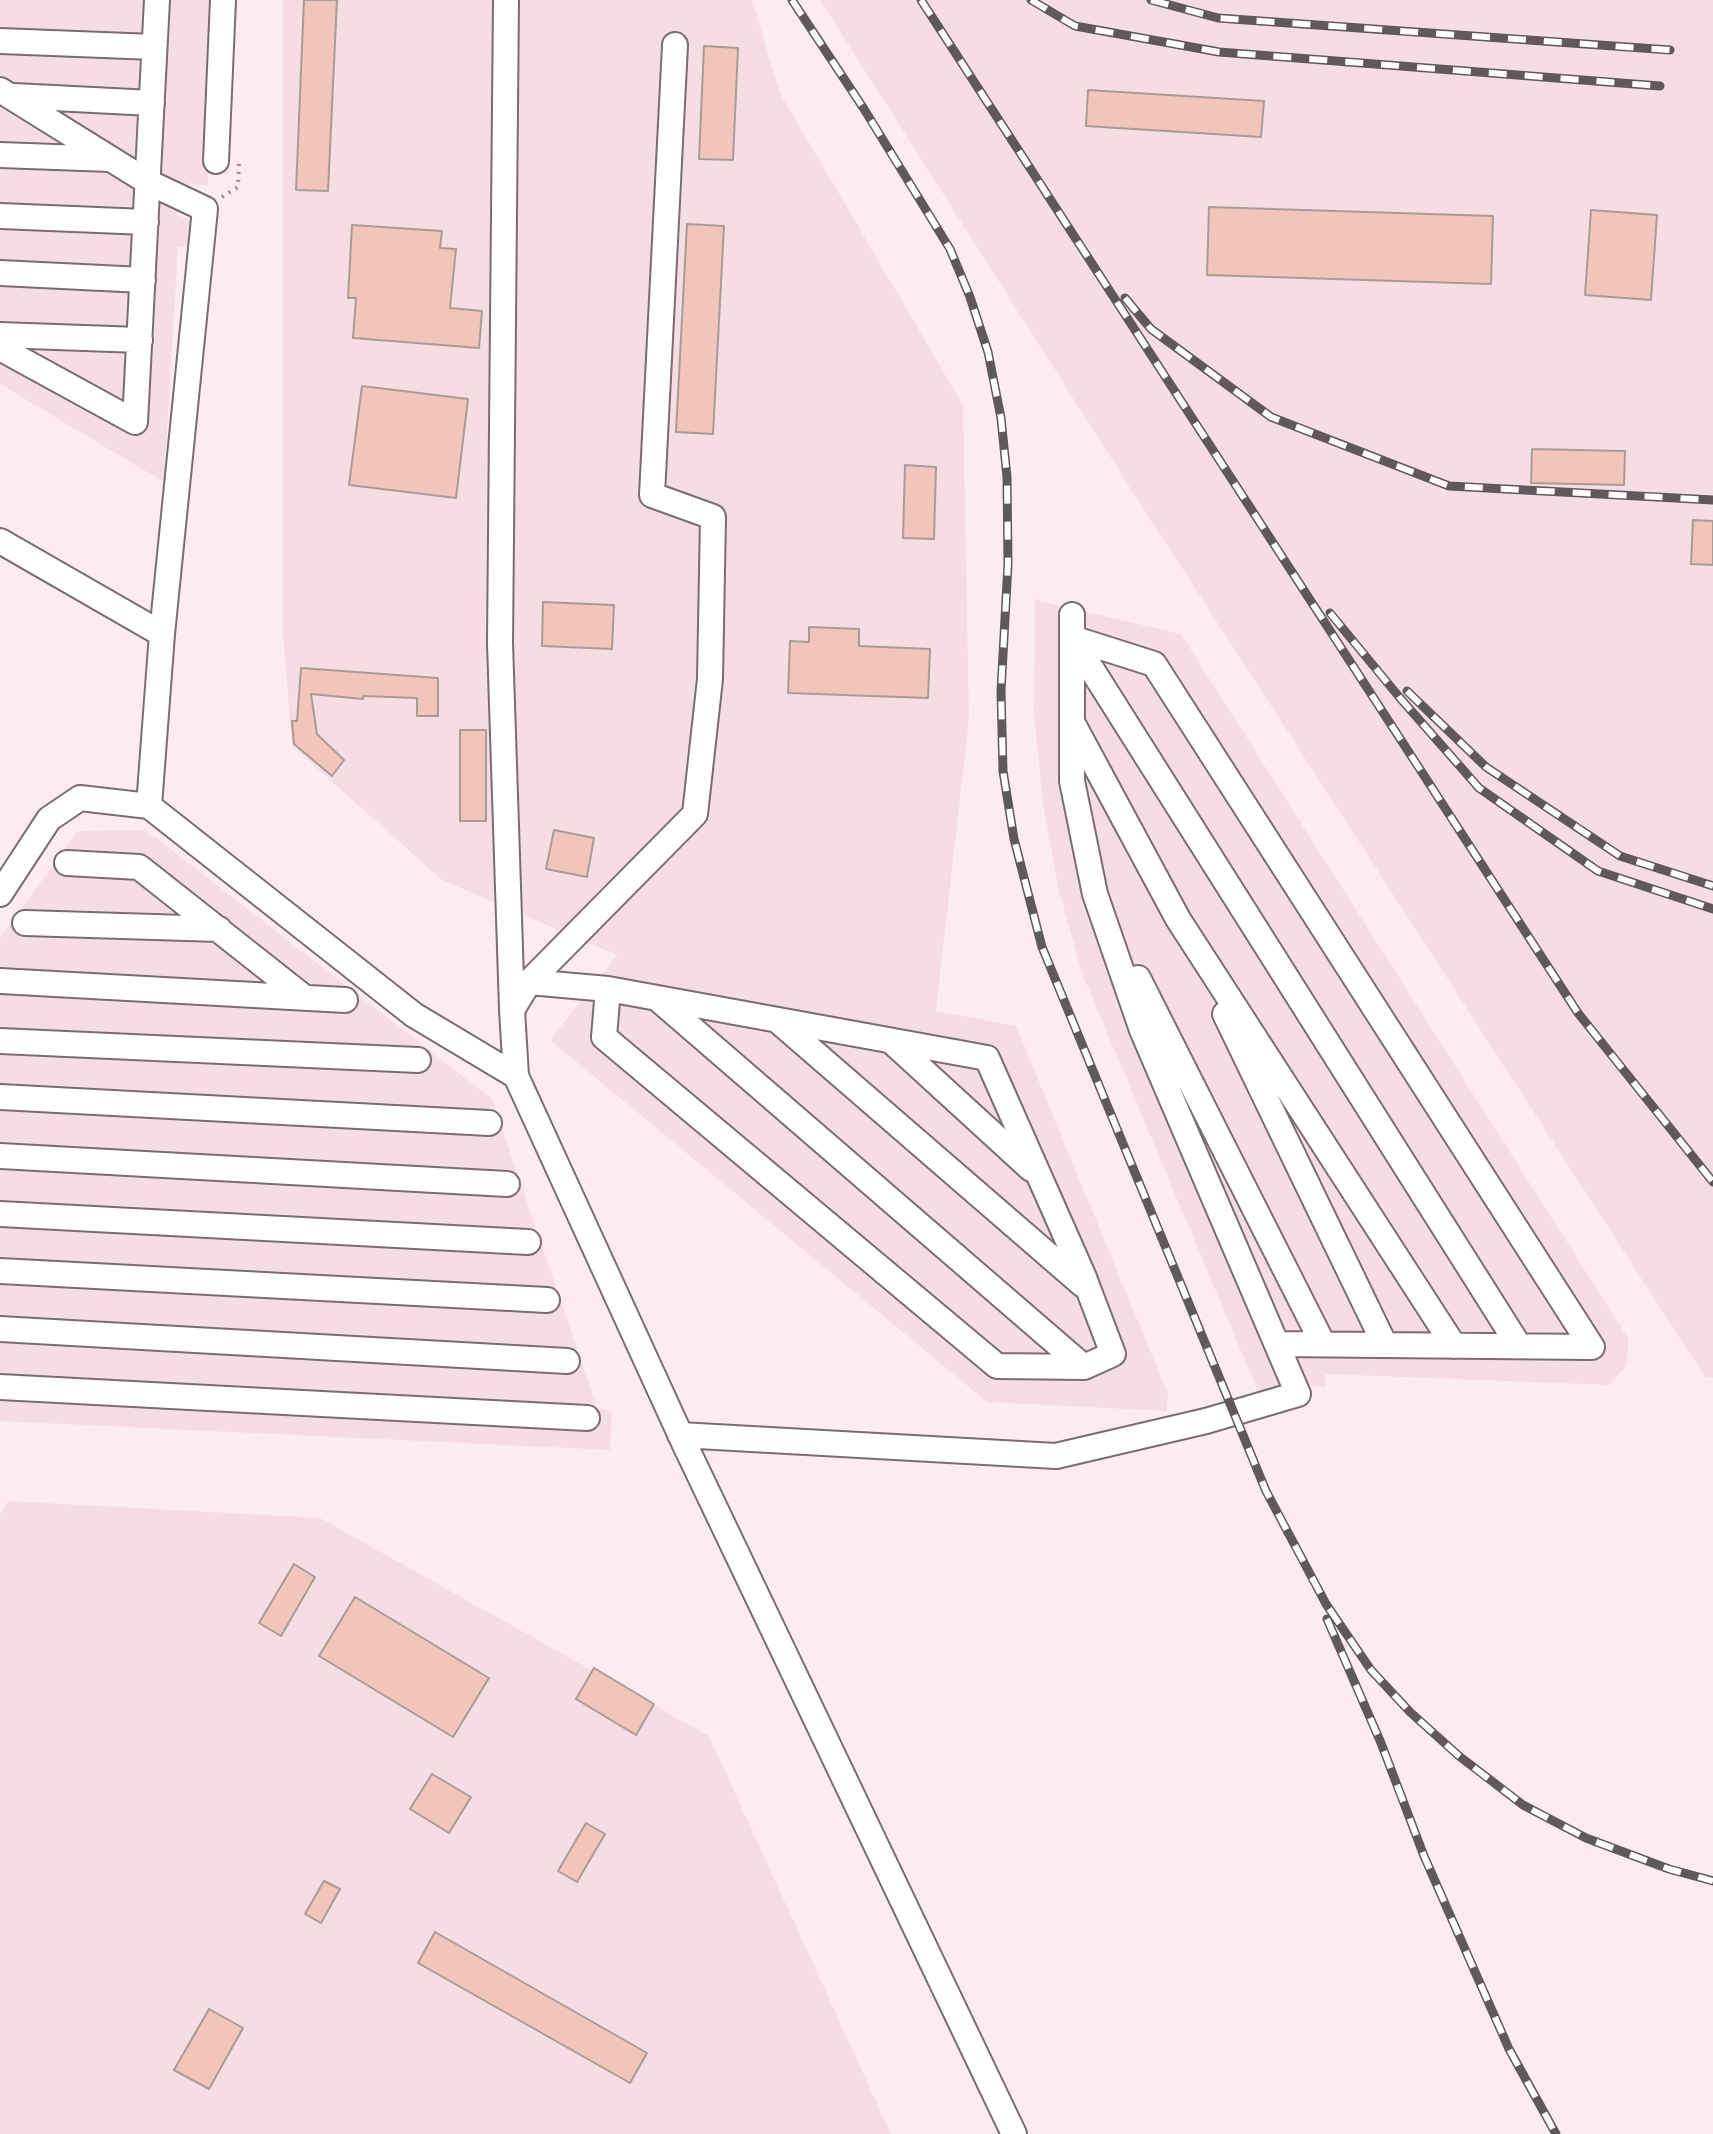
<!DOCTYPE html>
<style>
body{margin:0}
canvas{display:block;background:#fcecf0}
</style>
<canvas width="1713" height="2134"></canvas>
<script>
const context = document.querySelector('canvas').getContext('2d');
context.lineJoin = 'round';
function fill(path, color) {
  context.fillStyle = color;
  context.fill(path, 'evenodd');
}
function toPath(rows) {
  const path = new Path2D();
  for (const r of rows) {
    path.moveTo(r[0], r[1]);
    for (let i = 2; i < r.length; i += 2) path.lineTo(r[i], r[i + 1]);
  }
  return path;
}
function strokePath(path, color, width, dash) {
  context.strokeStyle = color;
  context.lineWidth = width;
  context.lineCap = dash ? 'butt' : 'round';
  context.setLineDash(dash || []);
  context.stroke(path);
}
fill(toPath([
 [0,0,237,0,229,174,208,172,208,185,181,184,177,215,192,221,191,246,178,247,164,482,0,384],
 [283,0,752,0,780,93,963,405,969,718,936,1011,1016,1026,1168,1394,1166,1411,987,1402,550,1040,617,955,442,880,292,746,283,634],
 [820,0,1713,0,1713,1378,1705,1377,1125,480],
 [1035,600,1181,634,1628,1338,1627,1365,1610,1385,1325,1374,1325,1387,1283,1383,1260,1396,1082,973,1058,887,1043,804,1034,716],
 [146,830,492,1099,597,1407,612,1412,610,1450,0,1421,0,938,78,831],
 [8,1501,320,1518,709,1736,891,2134,0,2134,0,1515]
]), '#f6dde4');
const building = toPath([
 [304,0,337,0,328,191,296,190,304,0],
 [704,46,738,48,733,160,699,159,704,46],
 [1088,90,1264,101,1261,137,1086,126,1088,90],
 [1209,207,1493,216,1491,284,1207,275,1209,207],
 [1591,210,1657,215,1651,300,1585,295,1591,210],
 [687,224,724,226,713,434,676,432,687,224],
 [352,225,442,231,440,248,456,249,450,308,482,311,479,348,353,338,356,298,348,298,352,225],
 [362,386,468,399,456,498,349,485,362,386],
 [1532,449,1625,451,1624,485,1531,483,1532,449],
 [905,465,936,467,934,539,903,538,905,465],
 [1693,520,1713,521,1713,565,1691,564,1693,520],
 [543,602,614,605,612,649,542,646,543,602],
 [809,627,859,629,859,646,930,649,928,698,788,693,790,641,809,642,809,627],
 [301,668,438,678,438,716,417,716,417,698,363,696,363,699,311,694,317,734,344,760,332,776,294,744,292,721,297,721,301,668],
 [460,730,486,730,486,821,460,821,460,730],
 [554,830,594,838,587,877,546,869,554,830],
 [294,1564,315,1577,281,1636,259,1623,294,1564],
 [355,1597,489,1678,453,1737,319,1656,355,1597],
 [594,1668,654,1704,636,1735,576,1699,594,1668],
 [432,1774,471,1797,449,1833,410,1809,432,1774],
 [586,1823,605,1834,577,1882,558,1871,586,1823],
 [324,1881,340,1889,321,1923,305,1914,324,1881],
 [435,1932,647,2053,630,2083,418,1963,435,1932],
 [209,2009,243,2028,209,2089,174,2070,209,2009]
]);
fill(building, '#f1c5ba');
strokePath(building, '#a99b97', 2);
const minor = toPath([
 [506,0,500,643,512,1009],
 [0,41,154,47],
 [0,90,148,182,205,209,162,634,149,806],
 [14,96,152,103],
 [0,155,110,159],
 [216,161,223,0],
 [0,216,146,222],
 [0,273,143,280],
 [0,335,140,340],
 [0,348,135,422,157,0],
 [0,541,162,634],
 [1072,638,1154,664,1592,1347,1277,1344],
 [1072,638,1519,1346],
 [1073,724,1178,919,1454,1346],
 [67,863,139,867,305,998],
 [0,894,49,819,80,798,149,806,414,1015,516,1076],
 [25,923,219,929],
 [1138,978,1323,1344],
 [0,981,345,1000],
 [529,982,695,814,710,679,713,517,652,495,675,45],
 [608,989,604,1037,997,1366,1084,1367,1113,1354,1083,1275,987,1058,608,989,529,982,512,1010,516,1076,685,1445,1014,2134],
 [659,1000,1084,1367],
 [1225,1014,1385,1345],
 [778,1021,1083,1285],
 [0,1041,418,1060],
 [891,1041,1031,1169],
 [0,1097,489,1123],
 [0,1156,507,1184],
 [0,1214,528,1242],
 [0,1271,547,1300],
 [0,1329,567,1361],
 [0,1387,587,1418],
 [680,1435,1056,1456,1206,1421,1298,1394,1142,1030,1095,894,1072,781,1072,615]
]);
strokePath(minor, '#7a6d70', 28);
strokePath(toPath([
 [222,197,238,187,239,162]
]), '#968b8e', 4, [2, 6]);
strokePath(minor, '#fff', 24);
const rail = toPath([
 [792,0,864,109,950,249,970,297,988,352,1001,418,1007,477,1008,564,1001,691,1003,771,1014,839,1042,947,1266,1491,1326,1604,1371,1670,1410,1712,1459,1756,1523,1805,1586,1838,1669,1869,1713,1881],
 [921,0,1578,1013,1713,1182],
 [1031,0,1075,26,1219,52,1660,86],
 [1151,0,1218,18,1670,50],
 [1125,298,1151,329,1271,417,1449,486,1713,500],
 [1330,613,1400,698,1479,788,1598,871,1713,909],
 [1407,691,1486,767,1620,856,1713,886],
 [1327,1619,1381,1743,1424,1856,1509,2049,1556,2134]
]);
strokePath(rail, '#60585a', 9);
strokePath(rail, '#fefefe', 6, [18]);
</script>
